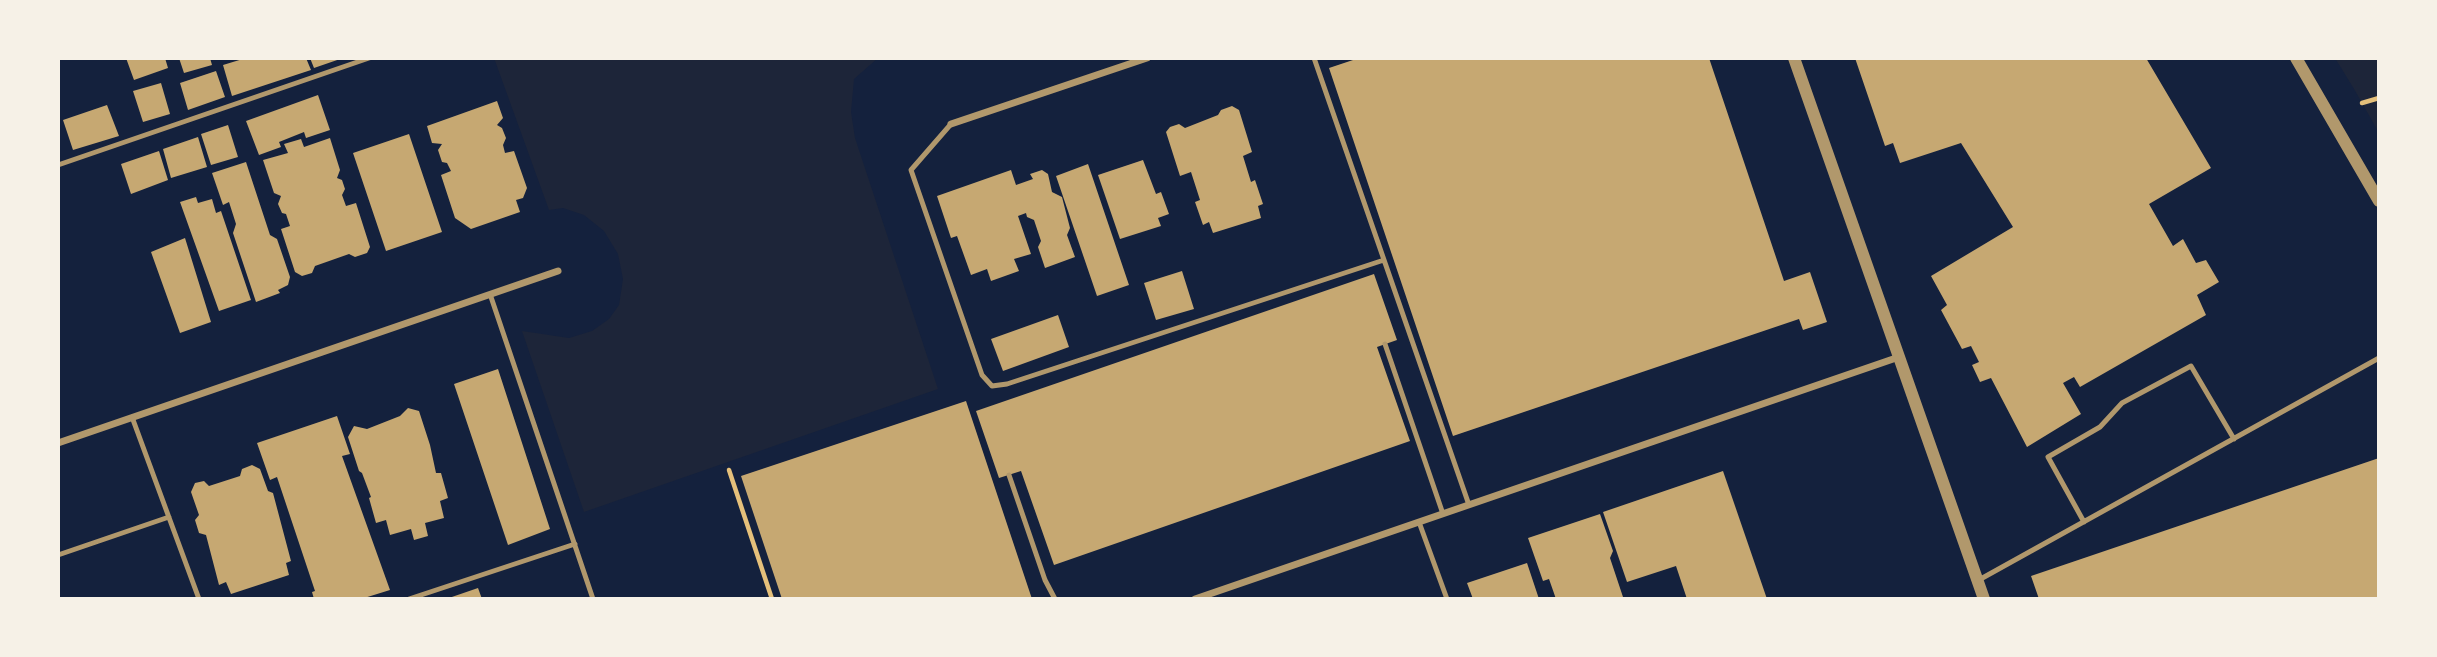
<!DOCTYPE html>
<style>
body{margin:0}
#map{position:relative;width:2437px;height:657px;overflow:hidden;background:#14213d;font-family:"Source Serif 4",serif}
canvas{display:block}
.frame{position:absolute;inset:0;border:60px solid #f6f1e7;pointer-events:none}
</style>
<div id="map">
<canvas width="2437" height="657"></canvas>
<div class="frame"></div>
</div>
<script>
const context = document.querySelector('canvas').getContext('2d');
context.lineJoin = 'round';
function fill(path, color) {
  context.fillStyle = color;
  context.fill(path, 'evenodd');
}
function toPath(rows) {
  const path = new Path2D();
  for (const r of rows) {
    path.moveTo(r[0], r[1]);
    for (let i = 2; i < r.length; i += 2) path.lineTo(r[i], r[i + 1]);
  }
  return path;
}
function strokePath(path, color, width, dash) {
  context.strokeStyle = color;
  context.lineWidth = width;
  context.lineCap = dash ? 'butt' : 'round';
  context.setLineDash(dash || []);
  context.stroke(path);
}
fill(toPath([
 [494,58,878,58,854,79,851,112,855,138,938,389,584,512,522,331,569,338,592,331,609,319,619,305,623,279,618,254,604,231,584,215,563,208,549,210],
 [2335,58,2379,58,2379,133,2354,89]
]), '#1d2539');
fill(toPath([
 [126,58,165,58,168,68,134,80],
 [179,58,210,58,212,65,184,73],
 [246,58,306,58,311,70,232,96,223,65],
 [310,58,343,58,314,68],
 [1359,58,1709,58,1784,281,1810,272,1827,322,1803,330,1799,319,1453,436,1329,68],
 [1855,58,2146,58,2211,168,2149,204,2173,246,2183,239,2196,263,2206,260,2219,282,2197,295,2206,315,2080,387,2074,377,2063,383,2081,414,2027,447,1991,378,1980,382,1972,365,1979,362,1971,346,1962,349,1941,310,1947,305,1931,276,2013,227,1961,143,1900,163,1893,143,1885,146],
 [216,71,225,97,188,110,180,83],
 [161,83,170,114,143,122,133,91],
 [318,95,330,130,306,138,304,132,279,142,281,147,259,155,246,121],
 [497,101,503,118,497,125,502,128,506,138,503,145,505,153,514,151,527,188,523,198,516,200,520,212,471,229,455,218,441,175,451,171,447,163,442,162,438,150,442,144,432,143,427,126],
 [107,105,119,136,73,150,63,120],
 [1232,106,1239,110,1252,152,1243,156,1251,182,1255,180,1263,204,1258,206,1261,218,1213,233,1209,222,1203,225,1195,202,1200,200,1191,172,1180,176,1166,132,1170,127,1179,124,1185,128,1218,115,1221,110],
 [228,125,238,157,211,165,201,134],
 [409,134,442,232,386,251,353,153],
 [198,137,207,167,171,178,163,149],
 [330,138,340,170,337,178,342,180,345,189,342,195,346,206,356,203,370,247,367,253,355,257,349,254,315,266,312,273,302,276,295,272,281,229,290,226,286,214,282,213,278,204,281,196,274,193,263,160,288,153,284,144,301,139,304,147],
 [159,151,168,180,131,194,121,164],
 [1143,160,1156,194,1161,192,1169,214,1158,218,1161,226,1120,239,1098,175],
 [246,162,270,235,277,239,290,277,288,285,278,290,280,293,256,302,233,233,236,224,229,202,223,205,212,173],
 [1088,164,1129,285,1097,296,1056,176],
 [1011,170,1016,185,1033,179,1030,174,1042,170,1048,174,1052,192,1062,197,1070,228,1067,235,1075,257,1045,268,1038,247,1041,241,1034,220,1027,217,1026,213,1018,216,1031,254,1014,259,1019,271,991,281,987,269,971,275,957,236,951,238,937,196],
 [196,197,198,203,212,199,216,213,221,211,251,300,219,311,180,202],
 [185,238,211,322,180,333,151,252],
 [1182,271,1194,309,1156,320,1144,283],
 [1374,274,1397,340,1377,347,1410,441,1054,565,1021,471,999,478,976,411],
 [1058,315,1069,347,1003,371,991,339],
 [498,369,550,529,508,545,454,384],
 [966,401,1032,599,782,599,741,476],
 [408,408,419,411,430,445,436,473,441,473,448,498,440,501,444,518,425,523,428,536,414,540,411,529,390,535,386,520,376,523,369,498,371,497,362,473,359,471,348,437,354,426,367,429,400,416],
 [337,416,350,454,342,456,390,590,361,599,314,599,312,592,315,591,277,477,270,480,257,443],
 [2379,458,2379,599,2039,599,2031,576],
 [252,465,260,469,268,491,273,493,291,561,286,563,289,575,231,594,226,582,219,585,206,535,199,533,195,520,199,515,191,492,195,483,204,481,209,486,240,476,242,469],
 [1723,471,1767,599,1687,599,1676,566,1627,582,1603,512],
 [1600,514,1613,551,1610,558,1623,597,1616,599,1556,599,1549,579,1543,581,1528,538],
 [1527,563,1539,599,1473,599,1467,583],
 [478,588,482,599,446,599]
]), '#c6a872');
strokePath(toPath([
 [2362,103,2379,98],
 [729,470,772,599]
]), '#e5c07b', 4.5);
strokePath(toPath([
 [1314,58,1469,505],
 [951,124,911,170,982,375,992,386,1007,384,1384,260],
 [58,165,369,58],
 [490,294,593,599],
 [1385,344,1443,514],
 [132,417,199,599],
 [1009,475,1045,580,1055,599],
 [1419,522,1447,599],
 [2084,522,2048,457,2100,427,2122,403,2191,366,2234,439],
 [58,555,169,517],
 [1977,581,2379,358],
 [409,599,575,544]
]), '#b1986c', 5);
strokePath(toPath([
 [951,124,1147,58],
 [58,443,558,271],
 [1195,599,1899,357]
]), '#b1986c', 7);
strokePath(toPath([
 [1794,58,1984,599],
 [2296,58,2379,201]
]), '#b1986c', 12);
</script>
